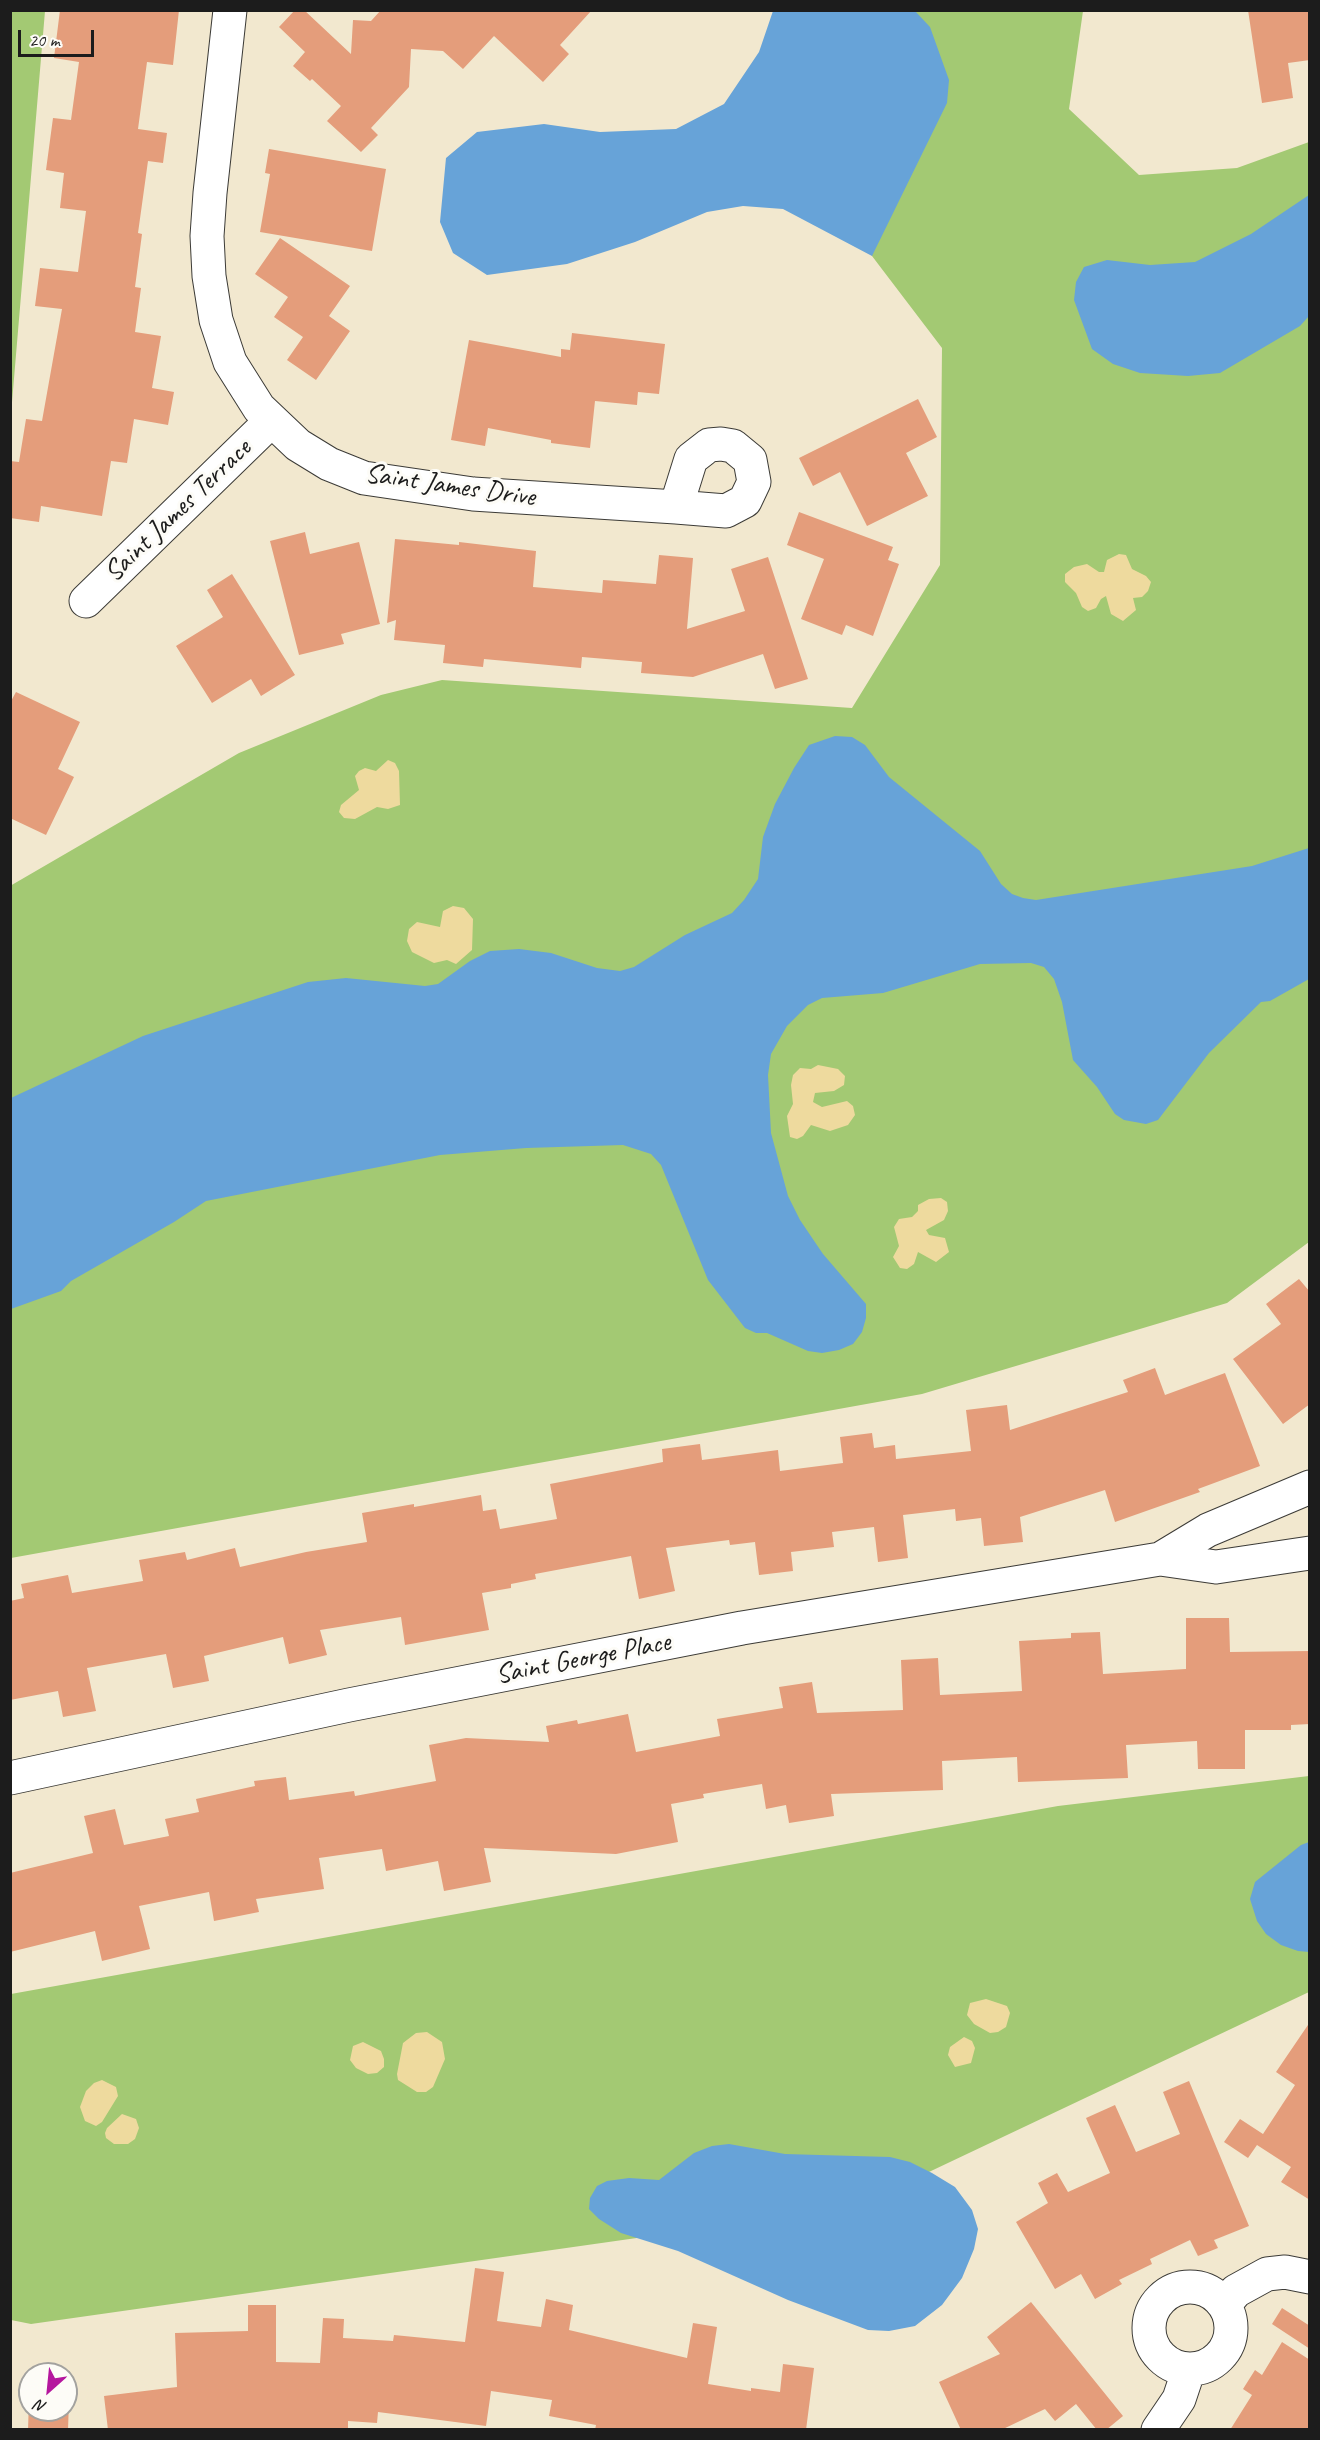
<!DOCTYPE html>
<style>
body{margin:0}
#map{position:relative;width:1320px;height:2440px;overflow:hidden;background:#f2e8cf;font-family:Caveat,sans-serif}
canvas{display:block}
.frame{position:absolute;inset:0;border:12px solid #1c1c1c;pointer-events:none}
.north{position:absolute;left:18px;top:2362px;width:60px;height:60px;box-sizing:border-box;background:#fdfcf7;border:2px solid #a3a29f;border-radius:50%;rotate:207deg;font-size:16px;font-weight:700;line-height:24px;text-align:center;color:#1c1c1c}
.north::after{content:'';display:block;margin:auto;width:21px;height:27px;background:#b5179e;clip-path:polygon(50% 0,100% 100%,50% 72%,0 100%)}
.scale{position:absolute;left:18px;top:30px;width:76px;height:27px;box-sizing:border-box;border:3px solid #1c1c1c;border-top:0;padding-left:8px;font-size:18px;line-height:21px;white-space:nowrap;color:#1c1c1c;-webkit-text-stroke:4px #fdfcf7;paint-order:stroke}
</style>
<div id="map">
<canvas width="1320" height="2440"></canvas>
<div class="frame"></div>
<div class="north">N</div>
<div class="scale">20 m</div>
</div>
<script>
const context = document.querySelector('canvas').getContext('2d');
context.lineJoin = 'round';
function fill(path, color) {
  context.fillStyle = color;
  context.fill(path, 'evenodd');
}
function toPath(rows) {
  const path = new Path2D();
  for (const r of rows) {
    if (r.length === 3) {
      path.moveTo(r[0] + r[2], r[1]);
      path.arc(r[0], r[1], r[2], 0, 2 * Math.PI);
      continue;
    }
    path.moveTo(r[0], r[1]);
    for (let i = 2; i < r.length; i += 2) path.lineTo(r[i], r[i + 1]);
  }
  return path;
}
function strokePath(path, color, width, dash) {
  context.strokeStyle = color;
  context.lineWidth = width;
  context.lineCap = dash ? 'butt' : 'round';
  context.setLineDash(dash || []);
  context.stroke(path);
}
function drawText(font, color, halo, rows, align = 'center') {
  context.font = font + ' Caveat,sans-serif';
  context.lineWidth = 6;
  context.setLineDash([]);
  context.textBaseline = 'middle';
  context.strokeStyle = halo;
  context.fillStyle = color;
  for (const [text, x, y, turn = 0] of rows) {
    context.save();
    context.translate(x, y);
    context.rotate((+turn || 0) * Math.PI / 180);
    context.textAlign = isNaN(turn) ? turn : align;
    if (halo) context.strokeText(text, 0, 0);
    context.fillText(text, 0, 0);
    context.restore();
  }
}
fill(toPath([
 [11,10,45,11,11,414,10,11],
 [830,11,1083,11,1069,109,1139,175,1237,168,1309,142,1309,1242,1227,1303,922,1394,11,1558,10,886,239,753,381,695,442,680,852,708,940,565,942,348,872,256,848,81],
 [1309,1776,1309,1992,855,2207,31,2324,11,2320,11,1994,1058,1806]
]), '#a3c973');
fill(toPath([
 [1119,554,1126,555,1132,569,1146,576,1151,582,1148,591,1142,597,1133,598,1136,610,1123,621,1111,614,1106,596,1101,599,1096,608,1088,611,1082,607,1076,593,1065,582,1065,574,1074,567,1087,564,1099,572,1104,572,1107,560],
 [388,760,395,763,399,771,400,805,388,809,377,807,355,819,344,818,339,812,341,805,359,790,355,776,359,771,365,768,376,771],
 [453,906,464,908,473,919,472,950,456,964,447,960,434,963,412,952,407,941,409,929,417,922,440,927,443,911],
 [818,1065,838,1069,845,1076,844,1085,834,1091,815,1093,813,1102,822,1107,847,1101,853,1106,855,1115,848,1125,830,1131,811,1125,803,1136,797,1139,790,1137,787,1116,793,1104,791,1085,793,1075,800,1068,811,1069],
 [941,1198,947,1202,948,1211,944,1220,926,1230,929,1235,945,1238,949,1252,936,1262,918,1252,914,1264,907,1269,900,1268,893,1257,899,1246,894,1227,899,1219,912,1217,918,1211,918,1205,929,1199],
 [986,1999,1007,2006,1010,2013,1006,2027,998,2032,990,2033,974,2024,967,2015,970,2003],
 [427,2032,442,2042,445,2059,433,2087,426,2092,417,2092,398,2080,397,2074,403,2043,416,2033],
 [964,2037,972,2041,975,2048,971,2063,955,2067,948,2055,950,2047],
 [363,2042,381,2051,384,2059,384,2067,377,2073,368,2074,356,2068,350,2060,353,2046],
 [102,2080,116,2087,118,2096,102,2122,96,2126,85,2121,80,2107,86,2091,94,2083],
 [122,2114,136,2119,139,2128,135,2139,128,2144,114,2144,106,2138,105,2133,107,2128]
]), '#eeda9e');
fill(toPath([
 [773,11,915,11,930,27,949,80,947,103,872,256,783,209,743,206,707,212,635,242,567,264,487,275,453,253,440,222,446,158,477,132,544,124,600,132,676,129,724,104,759,52],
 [1309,195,1309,316,1300,326,1220,373,1188,376,1140,373,1113,364,1092,349,1074,300,1076,282,1084,267,1107,260,1150,265,1195,262,1251,234],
 [835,736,852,737,865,745,889,777,980,851,1001,884,1012,894,1023,898,1036,900,1252,866,1309,848,1309,979,1270,1001,1261,1002,1209,1053,1158,1120,1146,1124,1124,1120,1115,1114,1097,1087,1073,1060,1062,1002,1054,979,1044,967,1031,963,980,964,883,993,822,998,808,1005,787,1026,771,1054,768,1075,771,1133,788,1196,800,1220,823,1254,866,1304,866,1318,862,1332,853,1344,839,1350,822,1353,808,1351,767,1333,756,1333,745,1328,708,1280,661,1165,651,1154,623,1145,526,1148,440,1155,206,1201,174,1222,71,1281,61,1291,11,1309,11,1098,143,1036,308,982,346,978,425,986,438,984,470,961,490,951,519,949,551,953,597,968,620,971,634,967,685,935,732,913,744,900,758,879,763,837,775,804,794,768,809,745],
 [1309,1842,1309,1952,1298,1951,1281,1945,1266,1934,1257,1921,1250,1899,1255,1882,1301,1845],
 [729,2144,785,2154,890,2157,910,2162,932,2173,955,2187,972,2210,978,2229,974,2249,962,2278,942,2305,915,2326,889,2331,868,2330,788,2300,678,2251,621,2233,599,2219,589,2209,590,2198,597,2186,607,2181,629,2178,659,2180,694,2153,712,2146]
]), '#67a3d8');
fill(toPath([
 [60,10,179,10,173,65,147,62,138,129,167,133,163,163,148,161,138,233,142,234,135,287,141,288,135,332,161,336,152,388,174,392,168,425,134,419,127,463,111,461,102,516,41,506,39,522,10,518,10,461,19,462,26,419,42,421,62,309,35,306,40,268,78,272,86,211,60,208,64,173,46,170,53,118,71,120,79,62,54,58],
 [295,10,304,10,351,54,353,20,371,21,381,10,592,10,560,45,569,54,543,82,494,36,463,69,443,51,411,49,409,87,371,128,378,135,361,152,327,121,341,106,312,79,310,81,293,66,305,52,279,27],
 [1248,10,1310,10,1310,60,1288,63,1293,98,1262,103],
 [269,149,386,169,372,251,260,232,270,174,265,173],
 [280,238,350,286,329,316,350,331,316,380,287,360,303,337,274,317,288,297,255,274],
 [572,333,665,344,659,394,638,392,637,405,595,401,590,448,551,443,551,440,488,428,485,446,451,440,469,340,561,357,561,349,570,350],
 [918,399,937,437,906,453,928,496,867,526,840,472,813,486,799,458],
 [799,512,893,547,888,560,899,564,873,636,846,625,842,635,801,619,824,559,787,545],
 [305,532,310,554,359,542,380,624,341,634,344,644,299,655,270,541],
 [395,539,459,545,459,542,536,551,533,587,602,593,603,580,656,584,659,555,693,558,687,629,745,611,731,569,768,557,808,679,775,689,763,654,693,677,641,673,642,662,582,657,581,668,484,659,483,667,443,663,445,645,394,640,396,620,387,623],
 [232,574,295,675,261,696,251,679,212,703,176,646,223,617,207,590],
 [16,692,80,722,58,769,74,777,46,835,10,818,10,703],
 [1299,1279,1310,1292,1310,1404,1283,1424,1233,1359,1281,1324,1266,1304],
 [1155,1368,1165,1395,1225,1373,1260,1466,1198,1489,1200,1492,1115,1522,1105,1490,1020,1517,1023,1542,984,1546,981,1518,956,1521,955,1509,903,1515,908,1558,878,1562,874,1527,832,1532,834,1547,791,1552,793,1571,759,1575,755,1542,730,1545,729,1540,666,1548,675,1591,639,1599,631,1556,535,1574,536,1579,511,1584,511,1588,482,1593,489,1630,405,1645,401,1617,320,1630,327,1655,289,1664,283,1637,204,1656,209,1681,173,1688,166,1654,87,1668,96,1711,63,1717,58,1691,10,1700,10,1601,24,1598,21,1584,68,1575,72,1593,143,1581,139,1560,185,1552,187,1560,235,1548,240,1567,306,1552,367,1542,362,1513,414,1504,414,1507,481,1495,483,1511,496,1509,500,1529,557,1519,550,1484,663,1462,662,1449,700,1444,702,1460,778,1450,780,1471,843,1463,840,1437,872,1433,874,1448,895,1445,896,1459,971,1451,966,1410,1007,1405,1010,1430,1128,1392,1123,1380],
 [1186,1618,1229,1618,1230,1652,1310,1651,1310,1724,1291,1725,1291,1730,1245,1730,1245,1769,1198,1769,1197,1741,1126,1745,1128,1778,1018,1782,1017,1757,942,1761,943,1790,831,1794,834,1816,789,1823,786,1805,766,1809,762,1784,703,1794,704,1798,671,1804,678,1842,616,1854,484,1848,491,1882,444,1891,438,1861,386,1871,382,1849,319,1858,324,1889,256,1899,259,1912,214,1921,209,1892,139,1906,150,1949,102,1961,95,1931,10,1952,10,1873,93,1853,84,1816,115,1809,124,1845,169,1836,165,1819,199,1812,196,1799,255,1786,254,1781,286,1777,289,1800,354,1791,355,1796,436,1781,429,1745,466,1738,549,1742,546,1726,577,1720,578,1724,628,1714,636,1752,720,1736,717,1719,783,1708,779,1687,812,1682,817,1713,903,1710,901,1660,938,1658,940,1695,1022,1691,1019,1641,1071,1638,1071,1633,1100,1632,1103,1674,1186,1669],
 [1310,2022,1310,2200,1281,2182,1291,2167,1257,2145,1248,2158,1224,2142,1240,2119,1263,2134,1295,2085,1276,2072],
 [1189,2081,1249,2226,1214,2240,1218,2248,1198,2256,1190,2240,1150,2259,1152,2264,1119,2280,1122,2284,1095,2299,1081,2274,1055,2289,1016,2222,1048,2203,1038,2183,1057,2173,1068,2192,1110,2173,1086,2118,1115,2105,1136,2152,1180,2134,1163,2092],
 [475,2268,504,2272,497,2321,541,2327,546,2299,573,2305,569,2330,687,2358,693,2323,717,2327,708,2384,751,2391,751,2388,780,2392,783,2364,814,2368,806,2430,595,2430,596,2425,549,2416,552,2400,491,2391,486,2426,378,2412,377,2423,348,2421,348,2430,108,2430,104,2396,177,2387,175,2333,248,2331,248,2305,276,2305,276,2362,320,2363,323,2318,344,2319,343,2338,393,2341,394,2335,465,2342],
 [1031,2302,1123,2416,1106,2430,1097,2430,1076,2404,1055,2421,1045,2409,1001,2430,961,2430,939,2382,1000,2354,987,2337],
 [1282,2308,1310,2326,1310,2349,1272,2324],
 [1282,2342,1310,2360,1310,2430,1230,2430,1252,2395,1243,2389,1255,2370,1262,2375],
 [30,2369,70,2371,68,2430,28,2430],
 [30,2374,66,2374,66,2410,30,2410]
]), '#e49d7b');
const minor = toPath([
 [230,10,210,193,207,236,209,276,216,320,230,362,259,408,298,445,329,464,364,478,473,494,676,507],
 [721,444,733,446,750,460,754,482,745,501,726,511,676,507,691,459,709,445,721,444],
 [86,601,271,421],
 [1160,1559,1216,1567,1310,1553],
 [10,1778,349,1705,742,1628,1160,1559,1208,1530,1310,1487],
 [1190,2328,41],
 [1224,2305,1236,2291,1267,2274,1285,2272,1310,2277],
 [1158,2430,1179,2399,1189,2369]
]);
strokePath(minor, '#3c3b37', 35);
strokePath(minor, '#fff', 33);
drawText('28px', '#1c1c1c', '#fdfcf7', [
 ["Saint James Drive",450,486,8],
 ["Saint James Terrace",178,511,-44],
 ["Saint George Place",583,1659,-11]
]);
</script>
